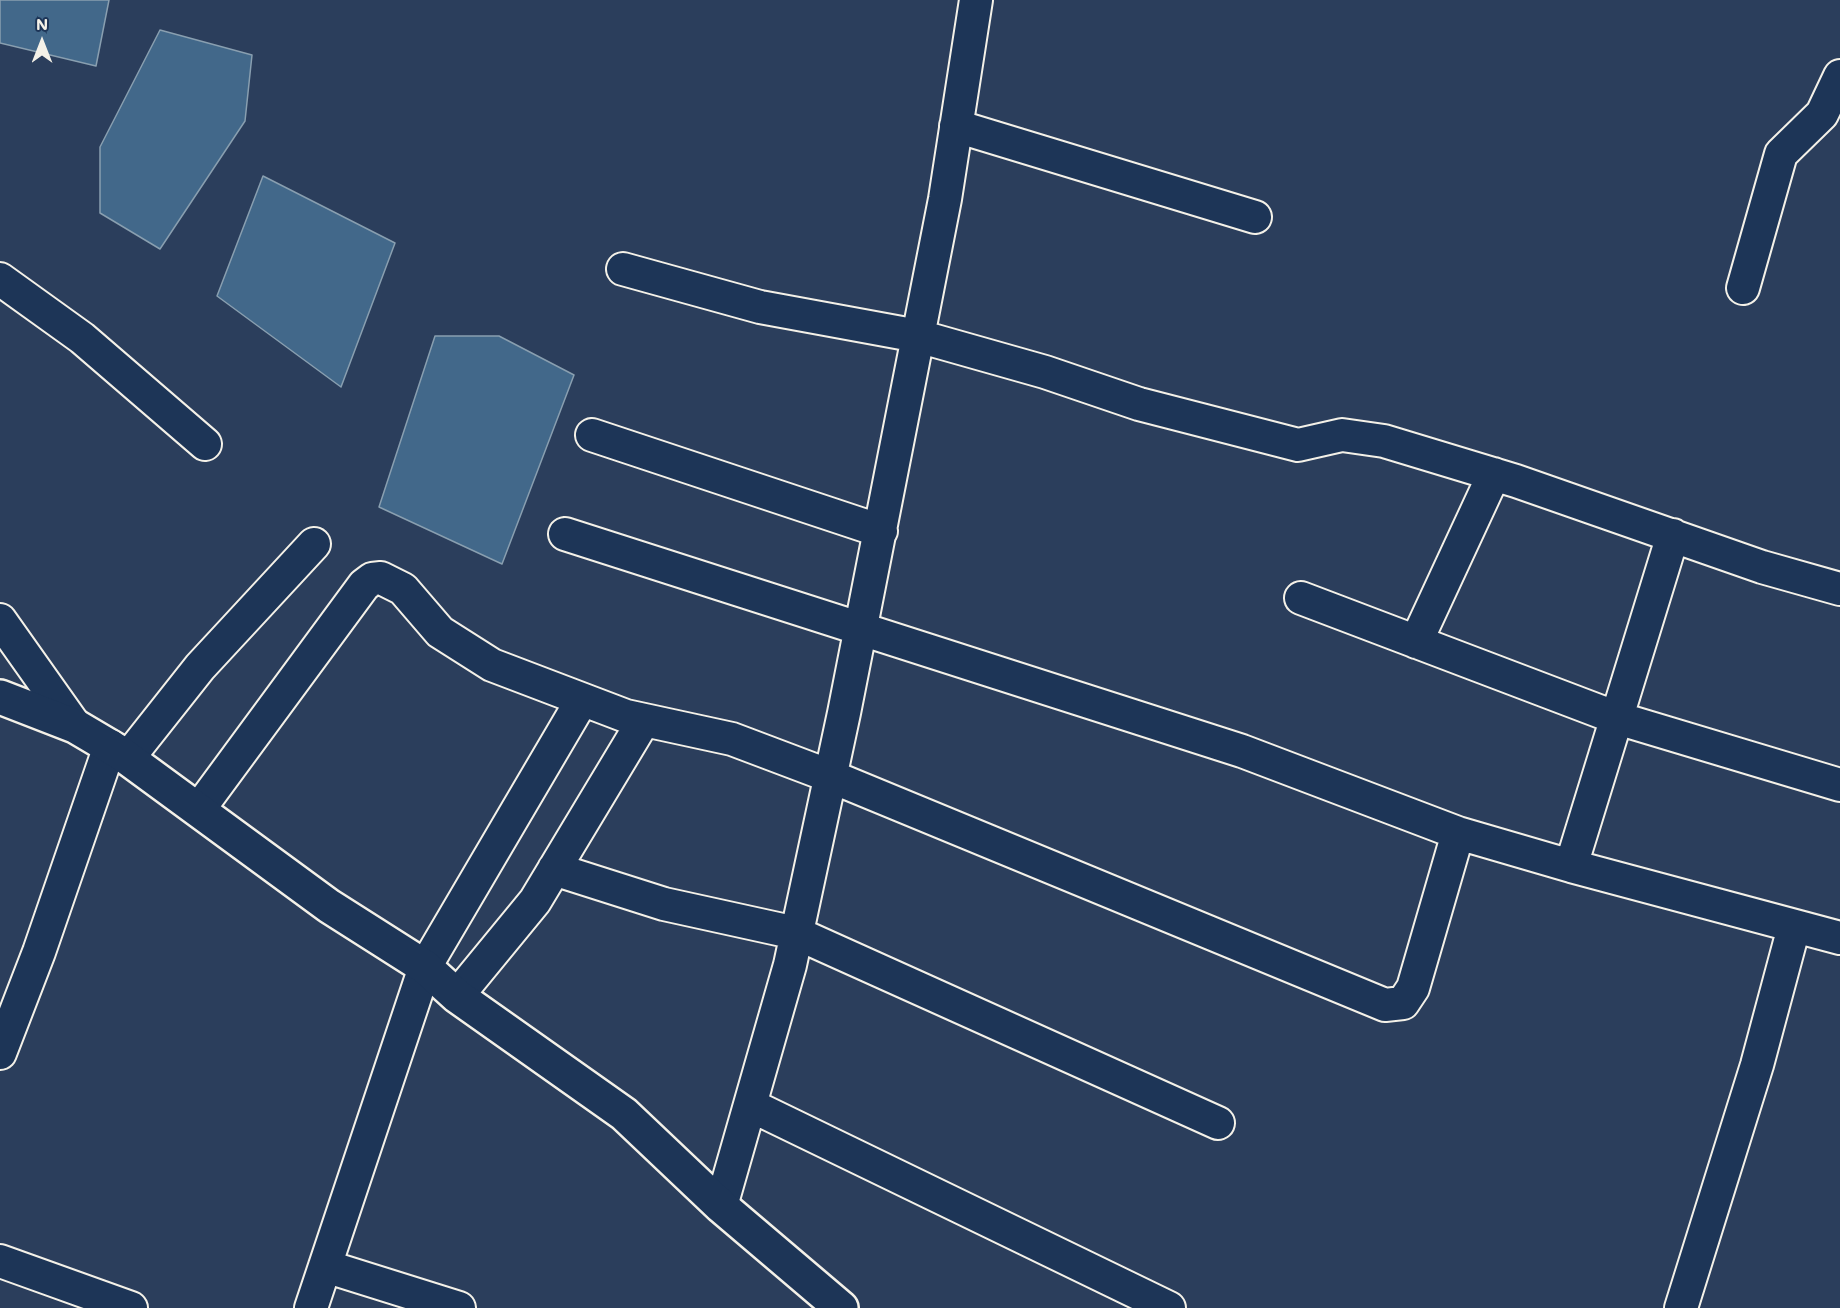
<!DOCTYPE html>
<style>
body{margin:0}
#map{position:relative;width:1840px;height:1308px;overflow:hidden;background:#2b3e5c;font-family:Mali,sans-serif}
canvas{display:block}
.north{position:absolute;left:12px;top:12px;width:60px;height:60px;-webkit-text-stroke:4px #1d3557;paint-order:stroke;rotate:0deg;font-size:16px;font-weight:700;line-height:24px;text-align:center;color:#f4f1e8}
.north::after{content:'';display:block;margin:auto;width:21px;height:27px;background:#f4f1e8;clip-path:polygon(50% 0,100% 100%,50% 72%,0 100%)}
</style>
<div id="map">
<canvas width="1840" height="1308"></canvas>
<div class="north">N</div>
</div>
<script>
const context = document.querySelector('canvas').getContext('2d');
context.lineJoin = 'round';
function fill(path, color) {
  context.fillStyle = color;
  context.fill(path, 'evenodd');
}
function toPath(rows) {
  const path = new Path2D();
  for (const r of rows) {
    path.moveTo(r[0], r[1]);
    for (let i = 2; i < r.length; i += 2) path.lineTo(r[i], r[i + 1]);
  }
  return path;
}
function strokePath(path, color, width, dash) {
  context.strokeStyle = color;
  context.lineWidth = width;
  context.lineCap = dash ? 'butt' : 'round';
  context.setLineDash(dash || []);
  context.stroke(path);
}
const water = toPath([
 [0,0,109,0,96,66,0,43,0,0],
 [160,30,252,55,245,121,160,249,100,213,100,147,160,30],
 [263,176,395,243,341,387,217,296,263,176],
 [435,336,499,336,574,375,502,564,379,507,435,336]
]);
fill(water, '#42688a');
strokePath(water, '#899fb0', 1.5);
const minor = toPath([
 [956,126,1255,217],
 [623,269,760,307,918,336,1045,372,1139,404,1298,445,1342,435,1384,441,1516,481,1762,567,1840,589],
 [0,279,82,338,205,444],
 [1743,288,1781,154,1822,114,1840,76],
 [592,435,881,531],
 [565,534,1242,751,1458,833,1571,866,1840,938],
 [1301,598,1617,718,1840,785],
 [0,620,75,726],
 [1416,642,1494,474],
 [128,758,200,667,314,544],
 [199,809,364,585,372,579,381,578,403,589,440,632,492,665,626,716,732,739,830,776,1385,1005,1403,1003,1413,988,1458,833],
 [1571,866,1673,535],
 [554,869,664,904,796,933,1218,1123],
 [457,996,535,901,644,720],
 [0,1053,39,952,110,746],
 [750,1105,1169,1308],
 [721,1206,790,965,844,713,945,199,976,0],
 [0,1261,131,1308],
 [325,1266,459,1308],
 [311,1308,425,967,582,700],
 [1681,1308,1757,1065,1794,927]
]);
const tertiary = toPath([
 [0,697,75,726,119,752,329,906,425,967,457,996,624,1114,721,1206,841,1308]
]);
strokePath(minor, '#f4f1e8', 36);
strokePath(tertiary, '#f4f1e8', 38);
strokePath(minor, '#1d3557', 32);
strokePath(tertiary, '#1d3557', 33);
</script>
